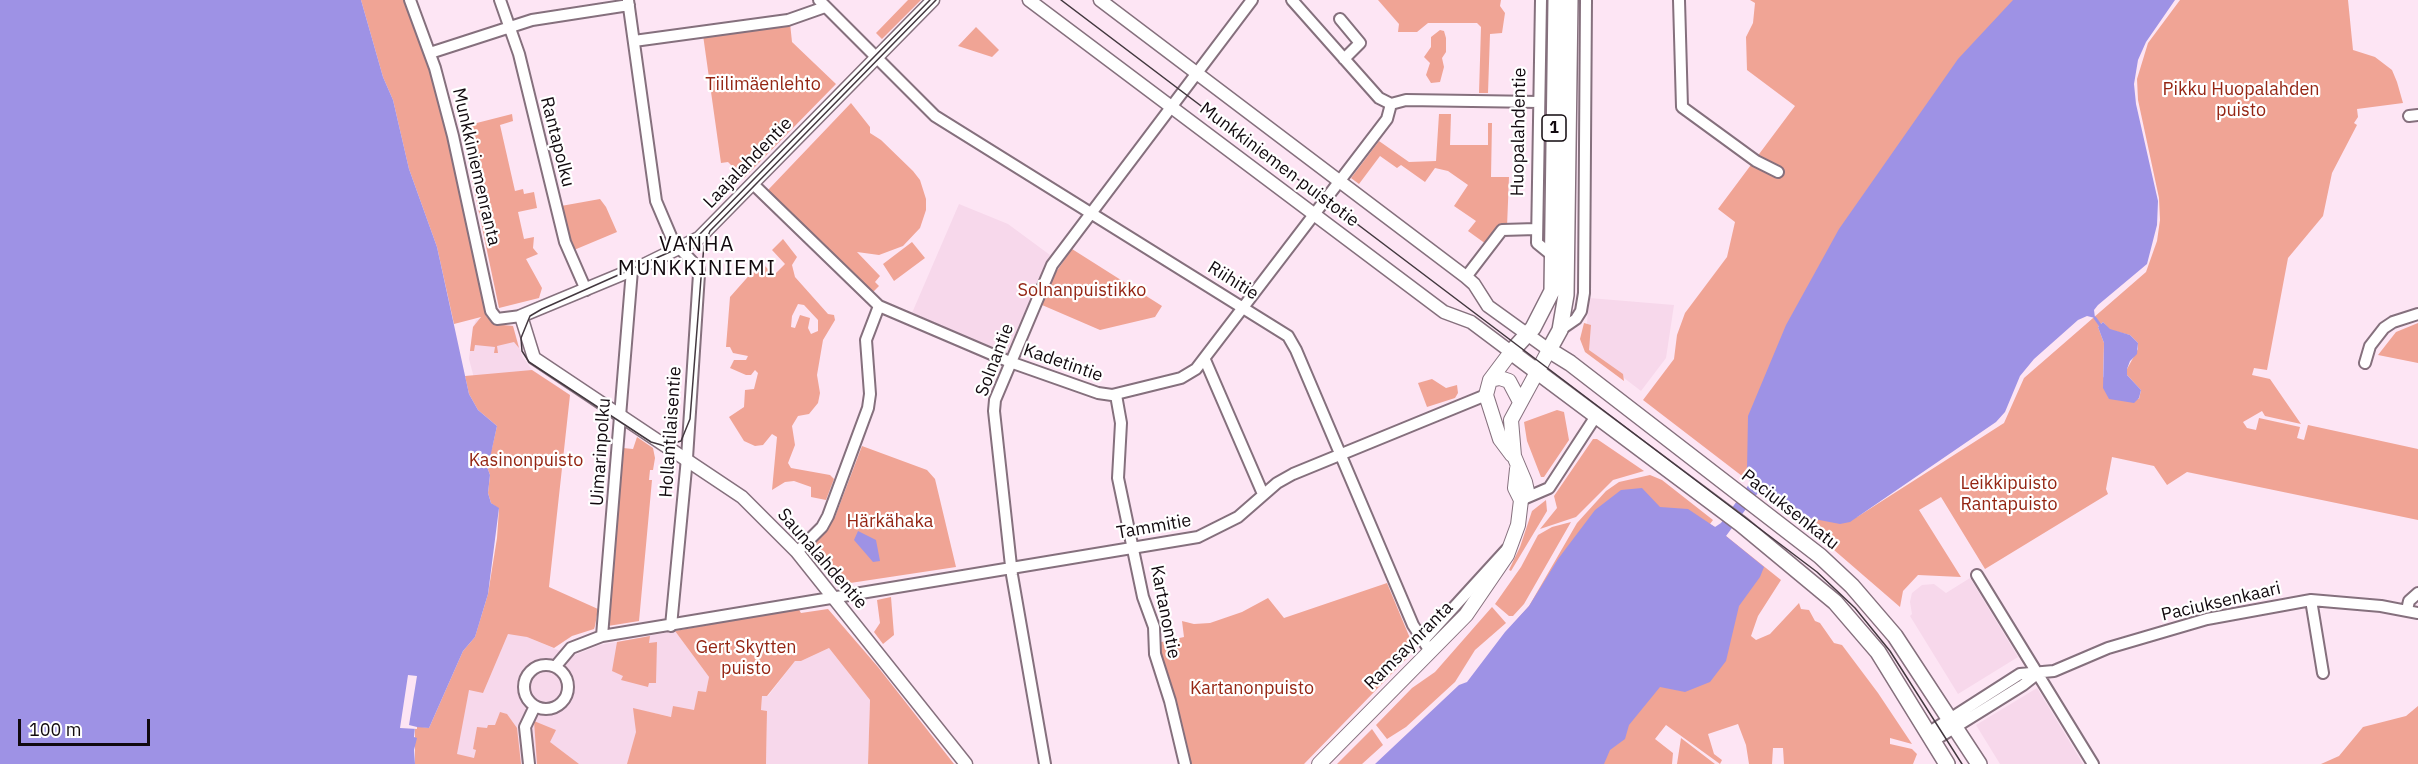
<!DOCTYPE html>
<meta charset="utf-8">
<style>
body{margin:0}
#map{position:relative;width:2418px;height:764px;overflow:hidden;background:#fde5f4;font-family:"IBM Plex Sans",sans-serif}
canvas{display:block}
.scale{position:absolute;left:18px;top:719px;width:132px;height:27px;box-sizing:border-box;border:3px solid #11090e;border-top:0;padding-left:8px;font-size:18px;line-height:21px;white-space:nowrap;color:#11090e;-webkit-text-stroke:4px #fff;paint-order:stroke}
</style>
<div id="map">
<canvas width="2418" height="764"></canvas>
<div class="scale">100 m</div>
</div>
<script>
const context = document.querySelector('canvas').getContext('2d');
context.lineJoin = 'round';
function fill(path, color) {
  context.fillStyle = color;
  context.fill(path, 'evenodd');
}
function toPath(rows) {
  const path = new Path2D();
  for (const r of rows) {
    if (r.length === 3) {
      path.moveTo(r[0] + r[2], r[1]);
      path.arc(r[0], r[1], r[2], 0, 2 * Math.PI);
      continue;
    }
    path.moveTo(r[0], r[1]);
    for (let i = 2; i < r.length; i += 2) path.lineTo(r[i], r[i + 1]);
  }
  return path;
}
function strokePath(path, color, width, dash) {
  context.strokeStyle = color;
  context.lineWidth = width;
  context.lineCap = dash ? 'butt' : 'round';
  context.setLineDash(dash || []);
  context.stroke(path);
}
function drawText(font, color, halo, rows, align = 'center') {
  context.font = font + ' "IBM Plex Sans",sans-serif';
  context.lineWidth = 4.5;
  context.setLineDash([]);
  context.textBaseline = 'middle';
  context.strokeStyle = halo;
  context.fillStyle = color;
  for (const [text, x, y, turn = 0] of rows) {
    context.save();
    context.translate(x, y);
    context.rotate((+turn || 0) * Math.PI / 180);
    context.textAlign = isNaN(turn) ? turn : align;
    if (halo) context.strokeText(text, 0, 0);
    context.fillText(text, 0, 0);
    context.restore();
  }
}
fill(toPath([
 [959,204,1008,224,1050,255,1007,353,912,313],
 [1589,298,1674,305,1666,358,1641,391,1585,348],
 [486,316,493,324,513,326,522,356,532,370,563,390,474,378,469,359,473,327,476,320],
 [1970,578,2018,657,1958,694,1910,616,1912,614,1910,602,1912,593,1922,585,1934,584,1946,593],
 [480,617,572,656,600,645,675,631,709,677,701,723,634,709,639,764,415,764,475,637],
 [829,648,870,700,868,764,766,764,767,711,761,710,762,695,768,696,795,661,801,661],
 [2037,688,2065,734,2083,764,2000,764,1976,725]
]), '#f7d8eb');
fill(toPath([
 [361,0,406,0,422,41,449,137,486,316,493,324,513,326,519,348,514,342,497,346,498,353,494,353,495,347,475,345,474,351,470,351,473,327,481,317,454,324,437,247,409,169,393,100,383,77],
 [908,0,921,0,882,39,876,33],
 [1378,0,1501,0,1500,6,1505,13,1502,33,1490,34,1488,93,1479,93,1481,27,1477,23,1428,23,1417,32,1398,32,1399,24],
 [1750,0,2099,0,1742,476,1643,400,1674,359,1677,335,1685,313,1727,257,1735,222,1718,209,1795,106,1747,70,1746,37,1753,23,1755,3],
 [2180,0,2348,0,2353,50,2375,57,2392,70,2397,82,2403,103,2357,109,2358,117,2354,123,2357,125,2332,173,2323,216,2288,258,2267,370,2254,368,2252,375,2270,379,2301,424,2265,416,2262,411,2243,422,2247,428,2256,430,2259,418,2300,427,2297,438,2304,440,2308,425,2418,449,2418,520,2187,472,2167,485,2154,466,2112,457,2106,489,2108,494,1985,569,1941,497,1919,510,1961,577,1918,575,1903,591,1900,607,1775,499,1781,499,1773,491,1857,517,2004,423,2024,378,2146,272,2157,241,2160,220,2159,198,2138,100,2137,79,2148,43],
 [2103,322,2110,330,2130,335,2138,343,2138,349,2127,369,2127,375,2141,390,2139,399,2103,377,2104,343,2098,327],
 [790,23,792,42,836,84,744,178,728,162,721,163,703,35],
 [976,27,999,50,992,57,958,46],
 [1440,30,1444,31,1446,38,1446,52,1442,58,1444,67,1440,82,1431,83,1426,75,1430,63,1424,57,1431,47,1431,37],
 [851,103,870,127,870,133,881,140,913,171,920,180,926,199,926,210,920,228,903,246,879,255,857,252,880,276,875,282,879,286,873,292,768,190],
 [512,114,513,121,500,125,515,191,523,189,524,194,534,192,537,208,518,212,524,239,534,237,533,248,538,254,526,259,542,288,539,298,499,308,461,127],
 [1439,114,1451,114,1450,145,1488,145,1488,123,1492,123,1491,177,1509,177,1507,227,1486,244,1468,231,1476,221,1454,206,1468,185,1448,171,1435,168,1425,182,1401,165,1397,168,1380,156,1359,184,1351,178,1379,141,1409,162,1436,161],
 [600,199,606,207,617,232,574,250,561,206],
 [783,239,797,257,792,265,795,277,828,314,834,315,835,320,823,340,817,375,820,393,818,403,809,414,798,416,792,426,795,445,788,463,791,468,830,475,834,479,826,500,811,497,811,487,794,481,785,482,772,490,777,437,772,434,763,445,755,446,744,441,729,417,744,407,745,390,754,389,758,373,755,370,751,375,746,375,730,368,734,360,746,360,748,356,733,353,730,347,726,347,730,297,761,262,774,275,785,264,772,250],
 [798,304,804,305,818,320,818,331,811,334,808,328,810,318,800,315,795,328,791,327,792,316],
 [912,242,925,258,894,281,883,264],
 [1072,249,1162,306,1155,317,1100,330,1042,305,1056,272],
 [1584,323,1591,325,1589,350,1623,374,1624,381,1585,352,1580,339],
 [2418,323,2418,363,2378,355,2396,332],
 [532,370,570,395,549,587,598,609,595,626,594,629,572,636,554,648,527,637,508,634,483,693,469,690,457,754,474,758,476,750,473,749,477,727,487,728,488,725,495,725,500,712,507,714,517,728,521,764,415,764,415,726,429,728,463,651,475,637,488,594,497,538,499,509,491,503,488,493,490,475,485,461,492,448,497,426,478,410,469,394,465,376],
 [1432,379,1446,388,1457,385,1458,393,1455,398,1427,407,1418,383],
 [1557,410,1564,412,1569,440,1544,477,1541,477,1527,441,1524,422],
 [637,437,653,448,655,458,653,470,650,470,649,480,652,480,639,621,608,626,623,448,633,449],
 [1593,439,1597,439,1644,471,1613,480,1576,517,1540,529,1557,508,1554,496],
 [862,446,927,470,935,479,956,567,837,585,810,551,835,517],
 [1650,475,1662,480,1713,520,1710,524,1715,527,1512,625,1529,606,1577,523,1606,491,1619,482],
 [1546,500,1547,511,1511,571,1509,570,1520,547,1532,511],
 [1571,522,1524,604,1513,616,1509,616,1495,604,1521,567,1538,535,1552,527],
 [1726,536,1781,580,1758,616,1751,636,1756,640,1770,634,1799,603,1801,609,1809,610,1815,621,1820,623,1834,643,1842,645,1878,693,1912,744,1890,738,1890,744,1912,749,1917,754,1913,764,1784,764,1783,748,1773,748,1772,764,1749,764,1746,745,1738,724,1708,734,1714,754,1722,760,1720,764,1666,725,1655,739,1673,753,1672,764,1538,764],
 [1387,583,1412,643,1412,653,1304,764,1189,764,1157,643,1184,637,1182,621,1194,624,1210,623,1242,612,1268,598,1284,618],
 [891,597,894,635,883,644,874,632,880,623,877,600],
 [1492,607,1506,623,1475,650,1455,682,1406,727,1387,739,1376,725,1412,688,1435,672],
 [798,608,801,613,828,609,878,667,954,764,868,764,870,700,829,648,801,661,795,661,767,696,762,696,761,710,767,711,766,764,627,764,636,732,633,708,671,717,673,706,694,710,698,691,706,692,709,677,675,631],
 [650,636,649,643,657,642,656,683,649,683,648,687,621,680,623,676,612,671,617,642],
 [2418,706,2418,764,2321,764,2339,756,2363,727,2406,716],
 [534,721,556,730,550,742,579,764,537,764],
 [1372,729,1383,745,1362,764,1337,764],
 [1681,738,1715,764,1677,764]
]), '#f0a495');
fill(toPath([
 [0,0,361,0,383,77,393,100,409,169,437,247,469,394,478,410,497,426,490,458,485,461,490,475,488,493,491,503,499,508,488,594,475,637,463,651,429,728,415,727,414,737,417,738,414,750,415,764,0,764],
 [2013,0,2175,0,2146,42,2138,60,2134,84,2136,104,2158,201,2157,225,2147,264,2098,305,2094,310,2095,318,2087,316,2078,320,2034,359,2020,376,2005,412,1996,422,1850,522,1840,524,1809,518,1773,491,1760,490,1726,536,1764,567,1760,577,1739,606,1726,661,1710,682,1685,692,1660,687,1629,725,1625,739,1610,750,1604,764,1375,764,1459,685,1467,682,1505,632,1529,606,1558,559,1595,510,1621,490,1642,488,1660,507,1688,509,1715,527,1721,523,1750,483,1747,471,1748,416,1786,325,1839,229,1958,59],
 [2103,322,2110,329,2130,335,2138,343,2137,354,2130,361,2127,369,2127,375,2141,390,2139,398,2134,403,2109,399,2103,388,2104,343,2098,327],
 [858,531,876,540,880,561,873,562,854,540]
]), '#9e92e5');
fill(toPath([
 [408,675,417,676,409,725,417,727,417,729,400,728]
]), '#fde5f4');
strokePath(toPath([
 [2095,318,2100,325]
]), '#9e92e5', 3);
const minor = toPath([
 [410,0,435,68,453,136,491,311,497,319,521,316],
 [500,0,519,54,565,242,586,290],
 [628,0,656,201,673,241,699,269,699,274,687,458,671,626],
 [819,0,935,116,1288,336,1296,350,1413,625,1430,651],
 [1292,0,1379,98,1391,104,1406,100,1539,102],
 [1541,0,1537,243,1553,256],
 [1679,0,1682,107,1756,161,1778,172],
 [1340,19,1360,43,1344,59],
 [634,41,788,20,825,7],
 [430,53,532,20,629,5],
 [2409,116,2418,115],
 [753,184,879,306,1010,362,1098,393,1112,395,1181,378,1196,369,1387,119,1391,104],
 [1466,277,1502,230,1536,229],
 [1560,330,1576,319,1581,311,1584,293,1586,0],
 [1205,360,1263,494],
 [2365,363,2370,346,2384,328,2393,322,2418,314],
 [1116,395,1121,423,1118,478,1143,597,1154,627,1155,654,1170,701,1185,764],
 [1521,500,1549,488,1596,416],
 [797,552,822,527,828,516,868,408,870,394,866,340,879,306],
 [1977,575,2093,764],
 [2311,600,2323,673],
 [2407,610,2409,601,2418,593],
 [602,636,632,270],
 [1423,641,1507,549],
 [546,687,22],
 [555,667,571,648,602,636,1198,537,1238,517,1277,483,1293,474,1486,395],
 [1928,733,2020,674,2054,671,2108,648,2207,619,2311,600,2381,606,2418,613],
 [1933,741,2023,685,2037,674],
 [529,764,525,727,535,706],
 [1045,764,1012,575,994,411,995,400,1052,265,1252,0]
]);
const tertiary = toPath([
 [933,0,699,238,644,265,521,316,534,358,742,497,797,552,966,764],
 [1029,0,1444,312,1471,322,1511,352],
 [1100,0,1466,277,1474,284,1488,306,1549,350]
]);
const secondary = toPath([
 [1511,352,1490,380,1486,395,1500,439,1512,455],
 [1490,380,1500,378,1509,381,1519,400],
 [1517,469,1515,488,1521,500],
 [1319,764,1466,615,1507,555,1518,525,1521,500,1527,491,1525,482,1514,456,1511,420,1549,350]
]);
const primary = toPath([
 [1556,0,1552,291,1533,328,1511,352,1741,524,1835,602,1878,652,1947,764],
 [1570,0,1566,295,1560,330,1549,350,1570,363,1820,556,1852,586,1895,636,1979,764]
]);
strokePath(minor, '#85707d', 14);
strokePath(tertiary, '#85707d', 15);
strokePath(secondary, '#85707d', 16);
strokePath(primary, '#85707d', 18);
strokePath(minor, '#fff', 10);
strokePath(tertiary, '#fff', 12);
strokePath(secondary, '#fff', 14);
strokePath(primary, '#fff', 15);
strokePath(toPath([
 [930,0,697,237,681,247,542,309,530,316,521,338,522,351,529,362,651,442,665,446,681,441,690,419,701,278,704,246,710,231,936,0],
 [1061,0,1817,572,1855,608,1890,651,1962,764]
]), '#43383f', 1.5);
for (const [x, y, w] of [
 [1554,128,24]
]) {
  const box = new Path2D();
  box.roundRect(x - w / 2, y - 13, w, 26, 4.5);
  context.fillStyle = '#fff';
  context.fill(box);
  strokePath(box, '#11090e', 1.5);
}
drawText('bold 16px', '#11090e', null, [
 ["1",1554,128]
]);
drawText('18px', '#942513', '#fff', [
 ["Tiilimäenlehto",763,85],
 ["Pikku Huopalahden",2241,90],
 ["puisto",2241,111],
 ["Solnanpuistikko",1082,291],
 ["Kasinonpuisto",526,461],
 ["Leikkipuisto",2009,484],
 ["Rantapuisto",2009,505],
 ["Härkähaka",890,522],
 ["Gert Skytten",746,648],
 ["puisto",746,669],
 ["Kartanonpuisto",1252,689]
]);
drawText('18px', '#11090e', '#fff', [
 ["Huopalahdentie",1519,132,-89],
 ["Rantapolku",557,142,76],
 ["Laajalahdentie",748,163,-46],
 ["Munkkiniemen puistotie",1279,165,37],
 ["Munkkiniemenranta",476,167,77],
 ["Riihitie",1233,281,32],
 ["Solnantie",995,360,-69],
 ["Kadetintie",1063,363,19],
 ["Hollantilaisentie",671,432,-86],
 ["Uimarinpolku",601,452,-86],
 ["Paciuksenkatu",1790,510,38],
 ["Tammitie",1154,527,-10],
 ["Saunalahdentie",822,559,49],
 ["Paciuksenkaari",2221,602,-13],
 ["Kartanontie",1165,612,79],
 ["Ramsaynranta",1409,646,-45]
]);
context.letterSpacing = '1.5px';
drawText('21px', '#11090e', '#fff', [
 ["VANHA",697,245],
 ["MUNKKINIEMI",697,269]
]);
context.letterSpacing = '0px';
</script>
